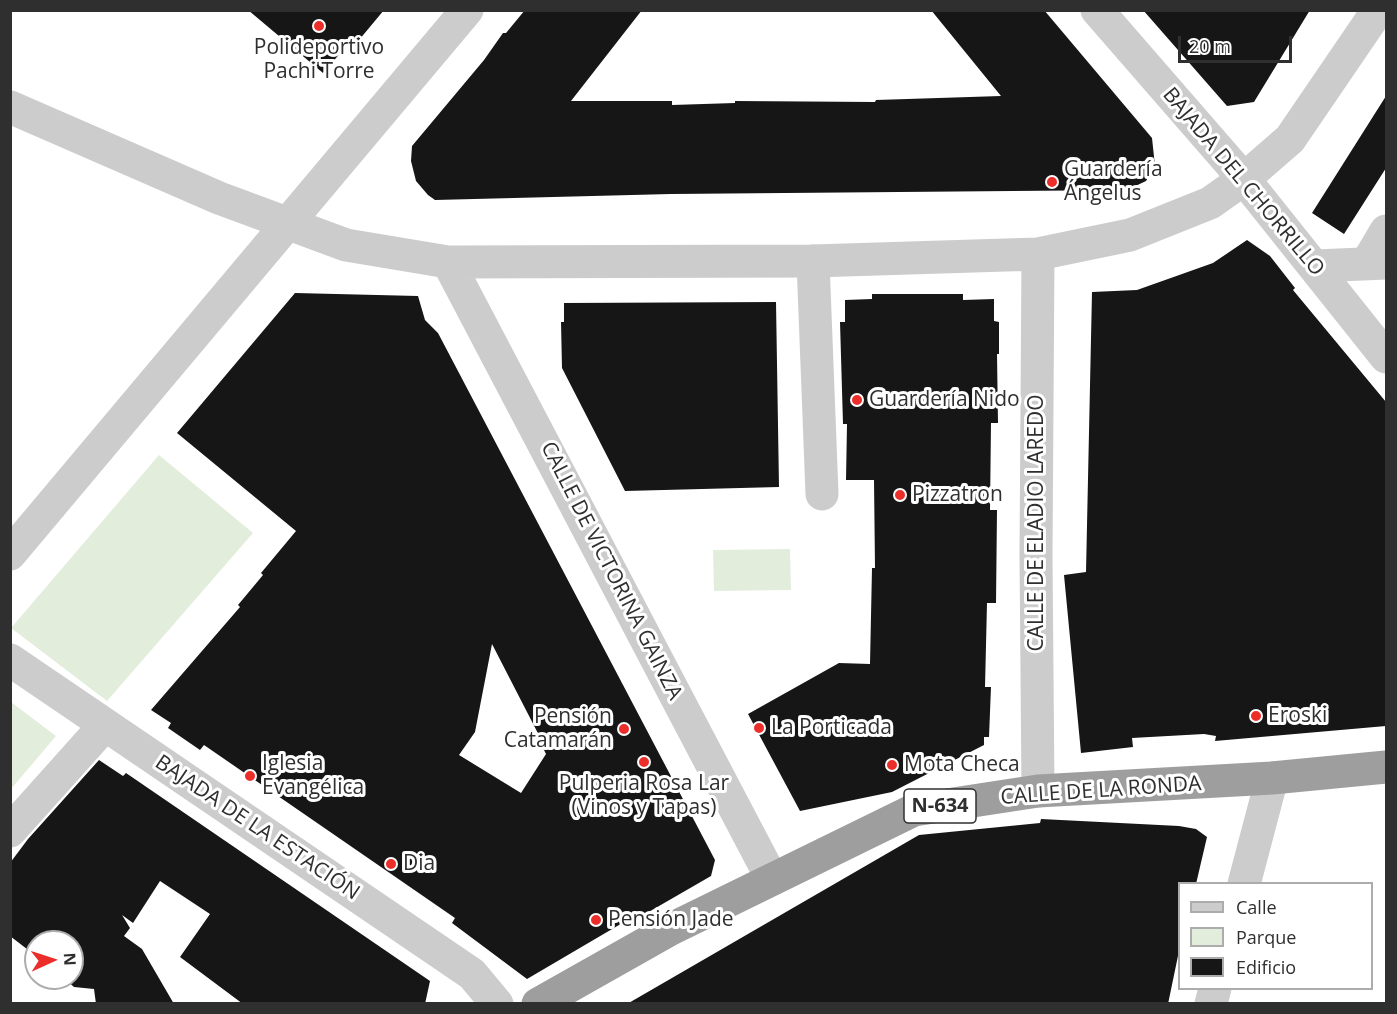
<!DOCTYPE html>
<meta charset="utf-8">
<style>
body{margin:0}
#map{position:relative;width:1397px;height:1014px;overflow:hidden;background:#fff;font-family:"Open Sans",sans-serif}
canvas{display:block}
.frame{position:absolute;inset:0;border:12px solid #2f2f2f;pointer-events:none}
.legend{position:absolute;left:1178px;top:882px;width:195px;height:108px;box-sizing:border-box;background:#fff;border:2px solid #acacac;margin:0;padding:8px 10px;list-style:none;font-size:18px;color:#2f2f2f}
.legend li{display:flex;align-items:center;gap:12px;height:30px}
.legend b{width:30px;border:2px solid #acacac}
.north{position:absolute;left:24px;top:930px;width:60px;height:60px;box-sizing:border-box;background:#fff;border:2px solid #acacac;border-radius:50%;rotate:87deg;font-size:16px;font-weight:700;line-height:24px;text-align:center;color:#2f2f2f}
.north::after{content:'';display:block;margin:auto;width:21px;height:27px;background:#ec2e2a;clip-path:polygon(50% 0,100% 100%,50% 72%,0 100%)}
.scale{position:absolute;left:1178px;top:36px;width:114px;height:27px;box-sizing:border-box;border:3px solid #2f2f2f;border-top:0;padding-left:8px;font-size:18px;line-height:21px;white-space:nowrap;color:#2f2f2f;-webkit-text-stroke:4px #fff;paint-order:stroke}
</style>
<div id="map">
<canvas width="1397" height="1014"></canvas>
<div class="frame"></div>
<ul class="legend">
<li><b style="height:8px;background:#ccc"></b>Calle</li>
<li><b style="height:16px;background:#e3eddc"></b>Parque</li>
<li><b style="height:16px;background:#161616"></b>Edificio</li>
</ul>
<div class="north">N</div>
<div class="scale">20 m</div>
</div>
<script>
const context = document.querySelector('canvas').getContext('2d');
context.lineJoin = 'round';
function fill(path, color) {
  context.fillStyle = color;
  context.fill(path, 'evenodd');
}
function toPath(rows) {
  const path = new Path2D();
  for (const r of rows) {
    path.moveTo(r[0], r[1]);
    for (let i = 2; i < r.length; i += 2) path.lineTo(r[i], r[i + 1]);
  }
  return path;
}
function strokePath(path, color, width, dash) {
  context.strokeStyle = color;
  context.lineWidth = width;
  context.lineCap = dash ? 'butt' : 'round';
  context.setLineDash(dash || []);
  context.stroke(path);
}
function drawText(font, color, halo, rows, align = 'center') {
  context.font = font + ' "Open Sans",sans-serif';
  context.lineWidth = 6;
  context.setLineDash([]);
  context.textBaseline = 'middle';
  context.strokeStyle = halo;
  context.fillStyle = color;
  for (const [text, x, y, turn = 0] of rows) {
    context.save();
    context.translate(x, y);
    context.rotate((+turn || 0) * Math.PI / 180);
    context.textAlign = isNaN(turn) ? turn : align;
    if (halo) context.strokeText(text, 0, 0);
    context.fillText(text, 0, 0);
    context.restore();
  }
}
fill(toPath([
 [159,455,253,533,107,701,11,628],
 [790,549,791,590,714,591,713,550],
 [11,702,56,736,11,789]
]), '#e3eddc');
fill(toPath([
 [248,10,384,10,354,46,350,42,323,73],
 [525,10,642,10,571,101,672,101,672,105,735,103,735,101,875,102,876,100,1001,96,931,10,1044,10,1152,138,1155,166,1146,181,1127,190,671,194,435,200,428,195,416,181,411,161,412,146,484,60,503,33,506,33],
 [1143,10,1310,10,1254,102,1227,106],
 [1386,96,1386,168,1344,234,1312,213],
 [1247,240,1270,256,1295,288,1293,290,1386,402,1386,726,1215,741,1216,736,1204,734,1132,738,1133,747,1081,753,1064,575,1086,572,1092,292,1137,290,1213,263],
 [295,293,418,296,425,320,438,333,715,860,711,876,640,917,636,915,527,979,452,923,455,918,204,745,200,750,168,728,171,723,151,710,240,607,238,605,263,575,261,573,296,531,177,433],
 [492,644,545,747,543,748,546,754,521,793,459,755,475,732],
 [872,294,963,294,963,300,994,299,994,321,999,322,999,354,997,354,998,423,991,423,990,510,997,510,996,603,987,603,985,687,991,687,989,737,984,737,984,745,892,792,800,811,748,714,839,663,870,664,872,568,875,568,874,480,846,480,847,424,843,424,840,322,845,322,845,300,872,299],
 [776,302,779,487,625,491,562,368,561,322,564,322,564,303],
 [99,760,123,776,126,773,430,981,425,1004,243,1004,180,957,210,914,160,881,133,923,122,915,130,928,124,936,142,949,174,1004,96,1004,94,989,74,987,64,978,72,978,72,942,36,942,36,956,10,936,10,863,28,839],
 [1041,819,1179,826,1196,829,1207,837,1196,884,1179,884,1179,951,1168,1004,627,1004,919,835,1040,823]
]), '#161616');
strokePath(toPath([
 [813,261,822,494],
 [1367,263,1386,231],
 [1244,884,1272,778],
 [1211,1004,1215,988]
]), '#ccc', 33);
strokePath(toPath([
 [1097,10,1244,179,1386,357],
 [10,107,219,198,346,245,448,262,813,261,1038,254,1130,235,1210,203,1244,179,1290,139,1378,10],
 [1038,254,1036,555,1038,791],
 [448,262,772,879],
 [1315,266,1386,263],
 [10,554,467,10],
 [10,660,472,974,497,1004],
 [10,831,105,725]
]), '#ccc', 33);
strokePath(toPath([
 [538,1004,671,929,914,810,1038,791,1272,778,1386,767]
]), '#9e9e9e', 33);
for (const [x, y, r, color] of [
 [319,26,6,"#ec2e2a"],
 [1052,182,6,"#ec2e2a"],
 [857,400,6,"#ec2e2a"],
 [900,495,6,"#ec2e2a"],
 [1256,716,6,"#ec2e2a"],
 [759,728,6,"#ec2e2a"],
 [624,729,6,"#ec2e2a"],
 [644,762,6,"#ec2e2a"],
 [892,765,6,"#ec2e2a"],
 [250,776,6,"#ec2e2a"],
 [391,864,6,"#ec2e2a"],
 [596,920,6,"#ec2e2a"]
]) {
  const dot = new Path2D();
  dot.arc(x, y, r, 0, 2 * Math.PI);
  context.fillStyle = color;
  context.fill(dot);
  strokePath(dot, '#fff', 2);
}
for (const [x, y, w] of [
 [940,806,72]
]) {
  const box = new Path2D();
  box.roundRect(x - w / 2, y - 17, w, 34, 4.5);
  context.fillStyle = '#fff';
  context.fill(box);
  strokePath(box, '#2f2f2f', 1.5);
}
drawText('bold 20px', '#2f2f2f', null, [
 ["N-634",940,806]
]);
drawText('21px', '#2f2f2f', '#fff', [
 ["Polideportivo",319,48,"center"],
 ["Pachi Torre",319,72,"center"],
 ["Guardería",1064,170],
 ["Ángelus",1064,194],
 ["Guardería Nido",869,400],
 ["Pizzatron",912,495],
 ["Eroski",1268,716],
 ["Pensión",612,717,"right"],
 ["Catamarán",612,741,"right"],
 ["La Porticada",771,728],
 ["Iglesia",262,764],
 ["Evangélica",262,788],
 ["Mota Checa",904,765],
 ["Pulperia Rosa Lar",644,784,"center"],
 ["(Vinos y Tapas)",644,808,"center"],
 ["Dia",403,864],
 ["Pensión Jade",608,920]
], 'left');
drawText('21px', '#2f2f2f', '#fff', [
 ["BAJADA DEL CHORRILLO",1243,182,50],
 ["CALLE DE ELADIO LAREDO",1037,523,-90],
 ["CALLE DE VICTORINA GAINZA",611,571,63],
 ["CALLE DE LA RONDA",1101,791,-4],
 ["BAJADA DE LA ESTACIÓN",257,828,34]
]);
</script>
